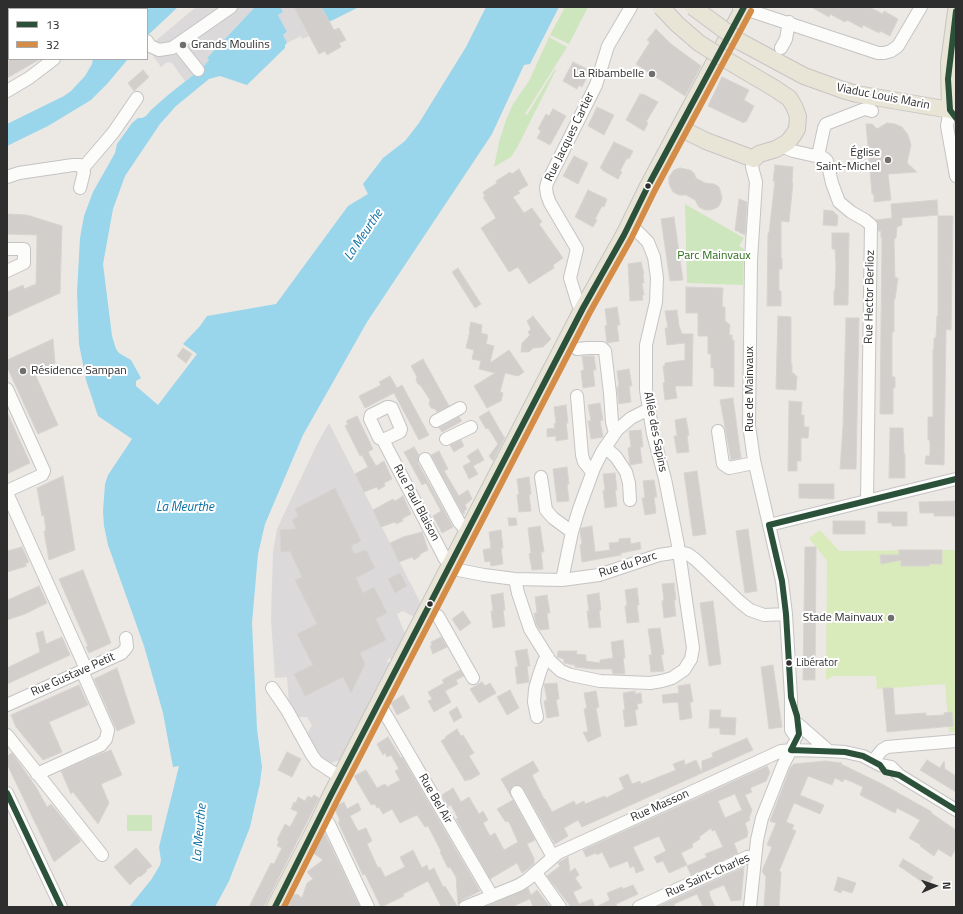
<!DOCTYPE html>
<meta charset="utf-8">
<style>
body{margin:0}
#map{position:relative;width:963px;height:914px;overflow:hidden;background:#ece8e4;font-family:"Titillium Web",sans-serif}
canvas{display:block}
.frame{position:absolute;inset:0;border:8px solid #2e2e2e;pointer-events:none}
.legend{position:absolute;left:8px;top:8px;width:140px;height:52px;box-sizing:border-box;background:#fff;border:1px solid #ababab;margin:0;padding:5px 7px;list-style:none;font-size:12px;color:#2e2e2e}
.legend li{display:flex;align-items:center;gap:8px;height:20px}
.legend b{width:20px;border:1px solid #ababab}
.north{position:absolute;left:915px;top:866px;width:40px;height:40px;-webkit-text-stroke:3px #fff;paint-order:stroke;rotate:88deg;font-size:11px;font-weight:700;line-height:16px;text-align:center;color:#2e2e2e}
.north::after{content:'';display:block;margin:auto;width:14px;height:18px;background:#2e2e2e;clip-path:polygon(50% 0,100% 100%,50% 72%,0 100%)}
</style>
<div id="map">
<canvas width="963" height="914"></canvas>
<div class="frame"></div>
<ul class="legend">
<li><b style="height:5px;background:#2b513a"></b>13</li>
<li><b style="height:5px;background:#d58c46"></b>32</li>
</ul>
<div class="north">N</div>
</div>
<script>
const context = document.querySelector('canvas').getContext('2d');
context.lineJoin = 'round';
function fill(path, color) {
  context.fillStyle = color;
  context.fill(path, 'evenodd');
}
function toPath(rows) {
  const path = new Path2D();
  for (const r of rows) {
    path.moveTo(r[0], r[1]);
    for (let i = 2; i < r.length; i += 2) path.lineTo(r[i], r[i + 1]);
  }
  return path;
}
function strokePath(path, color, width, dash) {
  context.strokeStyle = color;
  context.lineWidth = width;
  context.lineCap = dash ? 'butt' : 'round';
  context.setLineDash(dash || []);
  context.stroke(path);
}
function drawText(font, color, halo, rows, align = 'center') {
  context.font = font + ' "Titillium Web",sans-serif';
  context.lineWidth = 4;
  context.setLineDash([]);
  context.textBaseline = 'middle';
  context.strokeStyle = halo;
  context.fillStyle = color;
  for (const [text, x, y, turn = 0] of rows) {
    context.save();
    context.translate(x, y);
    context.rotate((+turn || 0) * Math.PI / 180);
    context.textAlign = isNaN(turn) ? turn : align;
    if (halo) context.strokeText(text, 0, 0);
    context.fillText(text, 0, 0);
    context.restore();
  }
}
fill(toPath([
 [196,7,255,7,207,58,209,60,202,68,185,81,172,63,167,62,161,67,147,47,147,35,153,43],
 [280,7,321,7,334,30,339,28,346,40,339,43,341,47,327,55,325,51,319,54,309,36,302,39,301,36,287,43,283,35,287,33,278,15,282,12],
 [329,423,421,604,414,617,403,611,397,614,405,634,394,655,393,654,392,659,389,658,387,662,390,663,340,760,330,763,320,756,307,734,312,725,307,717,297,717,289,703,287,677,275,678,271,619,273,552,277,529,317,444]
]), '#dcd9db');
fill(toPath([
 [565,7,588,7,569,44,550,35],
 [549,37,567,47,525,114,527,115,555,69,556,70,518,146,511,157,494,167,499,142,506,120,513,104,529,81],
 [685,204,744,238,739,246,744,249,743,285,687,283],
 [127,815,152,815,152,831,127,831]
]), '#cee6be');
fill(toPath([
 [820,530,839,551,956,550,956,731,949,732,945,684,877,689,876,676,833,676,826,680,827,561,809,538]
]), '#d9eabb');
fill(toPath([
 [138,7,178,7,147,36,147,9,136,9],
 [255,7,280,7,283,12,278,15,287,32,283,35,287,43,285,45,285,48,247,85,220,76,209,79,176,106,160,124,125,176,113,209,103,264,112,336,116,349,119,353,131,360,141,378,136,381,136,386,158,405,197,354,183,344,200,326,207,316,276,304,348,206,368,194,363,184,383,158,405,141,419,123,466,47,486,7,559,7,530,64,524,65,492,134,367,322,303,435,265,524,258,554,252,623,257,729,262,767,260,783,250,827,229,881,215,907,129,907,151,880,160,865,161,860,159,847,179,766,173,767,163,713,144,646,108,545,104,526,103,511,105,484,108,475,132,439,98,416,86,380,79,344,77,292,80,238,84,216,93,192,115,153,117,144,132,123,138,118,142,118,146,116,151,110,168,95,202,68,209,60,207,58],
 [321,7,359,7,329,22],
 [93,59,128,59,107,84,91,100,48,126,7,146,7,124,64,96,71,91,85,76,92,64]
]), '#99d6ec');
const building = toPath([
 [294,7,321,7,334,30,339,28,346,40,339,43,341,47,327,55,325,51,319,54,294,7],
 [811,7,869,7,883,14,884,11,898,19,890,36,880,31,879,33,863,25,862,28,847,20,845,22,830,14,829,17,811,7],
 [656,29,671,44,701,66,685,96,636,64,650,42,647,40,656,29],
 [7,59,40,59,7,78,7,59],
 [573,62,587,69,585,73,588,75,582,87,579,85,577,89,563,81,573,62],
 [143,70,149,77,134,91,128,83,143,70],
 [722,77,749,90,744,100,754,106,746,122,745,121,744,123,708,106,722,77],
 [640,94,642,95,643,94,658,102,646,122,648,123,644,131,626,120,640,94],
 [597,107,614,115,604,135,588,126,597,107],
 [553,109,566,116,550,145,537,138,541,131,538,129,546,114,549,116,553,109],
 [887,123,895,124,902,127,908,135,911,145,907,163,917,172,888,174,891,200,874,202,874,194,872,194,866,124,872,124,877,129,887,123],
 [614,142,633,151,629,159,627,158,620,171,622,172,618,179,602,170,603,169,600,168,614,142],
 [574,156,588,163,578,184,563,176,574,156],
 [775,165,793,167,792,183,793,183,789,222,781,221,781,258,782,258,782,269,779,269,779,291,781,291,781,306,767,306,768,233,769,233,775,181,773,181,775,165],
 [680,168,690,170,694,173,696,178,705,183,714,184,719,187,722,197,721,202,718,207,711,210,705,210,699,207,695,200,686,195,679,195,673,192,669,184,669,177,674,170,680,168],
 [519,169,528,185,518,191,520,193,513,197,524,213,532,208,542,222,539,224,563,258,553,265,554,268,529,284,518,267,509,272,481,228,496,218,483,197,485,196,483,192,497,183,496,181,510,172,512,174,519,169],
 [588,190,607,199,604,207,602,206,595,219,597,220,593,227,575,217,588,190],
 [739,199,747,202,745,235,735,230,739,199],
 [937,200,938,215,902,218,902,225,897,227,896,238,894,239,895,278,898,278,895,299,894,299,894,332,892,332,892,377,895,377,895,388,893,388,893,414,880,414,882,238,881,238,881,231,878,231,878,225,876,220,892,218,891,204,937,200],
 [824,210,833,211,838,216,837,226,823,225,824,210],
 [7,214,27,215,62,226,60,293,7,317,7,292,23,285,24,289,36,284,37,235,7,234,7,214],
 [938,216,953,216,951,330,946,329,944,465,925,464,926,456,930,456,930,440,928,440,928,417,933,417,933,349,934,349,934,338,936,338,937,316,938,316,938,216],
 [674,217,683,280,670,281,661,219,674,217],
 [832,233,849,233,848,305,834,305,834,291,835,291,836,266,835,249,832,249,832,233],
 [641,262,644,274,643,274,644,283,642,283,644,295,642,295,643,300,630,301,628,264,641,262],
 [458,268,481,304,475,308,452,272,458,268],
 [686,287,723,288,722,307,725,307,725,321,730,325,729,335,732,335,732,340,734,340,734,387,714,386,714,368,711,368,711,354,708,354,708,336,698,336,698,313,686,313,686,287],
 [617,307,620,325,617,325,619,341,607,343,605,326,607,325,605,309,617,307],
 [677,310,679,326,682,334,693,334,692,386,675,386,677,398,665,400,663,383,665,382,663,366,665,366,665,363,685,360,685,343,667,345,665,328,668,328,665,311,677,310],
 [533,316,551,339,543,347,533,348,529,352,521,352,522,343,530,335,528,332,531,329,527,321,533,316],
 [778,316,791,317,791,365,792,364,792,373,795,374,795,376,797,376,796,390,776,389,778,316],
 [846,318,859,318,856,469,840,469,843,427,846,318],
 [471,322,482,325,481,333,488,335,486,344,494,346,490,363,509,350,524,372,518,376,505,373,500,392,503,393,501,401,487,408,474,386,495,373,479,369,481,361,472,359,474,350,466,348,470,331,469,331,471,322],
 [53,339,55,363,47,367,48,370,35,374,58,425,38,434,7,367,7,360,53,339],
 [183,348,192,354,186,363,177,356,183,348],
 [582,356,594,356,596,370,593,370,595,386,583,388,581,371,584,370,582,356],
 [423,359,449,406,437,412,435,409,431,408,429,404,430,400,421,386,418,384,416,380,417,377,411,366,423,359],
 [629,369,632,386,629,386,631,402,619,404,617,387,619,386,617,371,629,369],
 [390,376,397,388,402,385,429,435,419,440,394,393,365,408,359,396,381,385,379,382,390,376],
 [733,398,741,458,731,460,720,400,733,398],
 [789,401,802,402,801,415,804,415,804,427,809,427,808,438,801,438,801,461,797,461,797,471,788,471,789,401],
 [600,403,603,420,600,421,603,437,591,439,588,421,591,421,588,405,600,403],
 [566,405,568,423,566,423,568,439,556,441,556,436,547,437,547,429,555,428,554,424,556,423,554,407,566,405],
 [489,411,504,437,505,437,493,461,489,456,498,444,488,428,486,429,479,417,489,411],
 [7,412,30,463,7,474,7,412],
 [357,416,373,449,368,452,376,466,384,461,392,479,384,483,385,486,378,490,377,487,364,492,355,474,368,467,362,455,360,456,345,426,348,424,346,421,357,416],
 [459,417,462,421,442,432,439,428,459,417],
 [686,418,689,435,687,436,689,452,677,453,674,436,677,436,675,420,686,418],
 [890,428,903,428,904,454,905,454,905,478,889,478,890,428],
 [641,430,643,447,640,447,642,463,630,465,628,448,631,447,629,431,641,430],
 [461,440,464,446,454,452,450,445,461,440],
 [414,447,419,455,418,463,453,527,442,533,433,516,441,511,426,483,422,485,404,452,414,447],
 [478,449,484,460,473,466,478,474,469,479,463,466,471,462,467,456,478,449],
 [439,451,448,469,444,471,459,496,468,490,472,499,465,505,467,509,464,511,465,513,463,514,431,455,439,451],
 [567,467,569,484,567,484,569,501,557,502,553,469,567,467],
 [697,471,706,534,693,536,684,473,697,471],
 [615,473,617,490,615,490,617,506,605,508,603,491,605,490,603,474,615,473],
 [63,476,75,550,49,560,44,531,46,531,44,515,42,516,37,488,63,476],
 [529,477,531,494,529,495,531,511,519,512,517,495,519,494,517,479,529,477],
 [654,480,657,497,654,497,656,513,645,515,642,498,645,498,643,481,654,480],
 [799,484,834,484,834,499,799,498,799,484],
 [335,488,361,541,351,546,354,554,366,550,375,568,356,578,363,593,374,587,387,613,376,619,386,640,360,653,365,664,351,693,343,677,305,696,294,674,313,665,297,634,317,624,295,580,302,577,290,551,281,552,280,530,296,529,292,520,298,516,295,509,335,488],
 [403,496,411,514,402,519,403,521,396,524,395,522,381,527,373,510,393,499,395,501,403,496],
 [955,501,955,516,934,516,934,513,920,513,919,502,955,501],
 [878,512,907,512,907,526,892,526,892,523,878,523,878,512],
 [508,518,516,518,517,525,509,526,508,518],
 [833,521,865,521,865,534,833,534,833,521],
 [540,526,544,552,541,552,543,569,532,570,529,554,531,553,528,528,540,526],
 [592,526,595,552,610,550,609,543,619,542,619,539,630,538,631,544,640,542,641,549,621,553,621,555,582,562,580,545,582,544,580,531,581,528,592,526],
 [748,529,757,591,745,593,736,531,748,529],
 [501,530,503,548,501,548,503,564,491,566,490,561,485,562,483,550,491,548,489,532,501,530],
 [422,532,428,550,420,554,420,556,414,560,412,557,399,562,390,543,403,537,422,532],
 [22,547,29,562,25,564,27,566,7,572,7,551,22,547],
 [805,547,816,547,815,680,803,680,805,547],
 [899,550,942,550,942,564,929,564,929,566,901,566,901,560,881,564,880,555,899,555,899,550],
 [83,570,111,643,89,653,86,647,88,646,59,579,83,570],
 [400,573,407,586,395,593,388,579,400,573],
 [674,583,676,600,674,600,676,616,664,618,662,601,664,600,662,584,674,583],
 [39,586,47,603,25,614,7,620,7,601,10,599,39,586],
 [637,588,639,605,637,605,639,622,627,623,625,606,627,606,625,590,637,588],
 [503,593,505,610,503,610,505,626,493,628,491,611,493,611,491,595,503,593],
 [599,593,601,610,599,611,601,627,589,628,587,611,589,611,587,595,599,593],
 [547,595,550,613,547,613,549,629,540,630,536,624,534,613,537,613,535,597,547,595],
 [713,601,721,664,709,666,700,603,713,601],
 [463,611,471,623,460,631,452,619,463,611],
 [660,628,664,654,661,655,664,671,651,672,649,655,652,655,648,629,660,628],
 [43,631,46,644,62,637,70,655,7,684,7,668,40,652,36,633,43,631],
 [441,637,447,647,433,654,430,646,432,645,431,642,441,637],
 [623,640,625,658,623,658,625,674,613,674,612,669,593,669,575,667,575,665,564,663,564,659,557,657,558,651,577,651,576,654,586,655,586,661,600,663,600,660,613,658,611,642,623,640],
 [527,649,530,666,527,666,529,682,517,684,515,667,518,667,515,651,527,649],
 [773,665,782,727,769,729,761,667,773,665],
 [117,668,135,723,117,731,94,679,117,668],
 [460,670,464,676,456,680,458,684,445,691,451,702,434,712,428,701,432,699,428,692,444,683,442,680,460,670],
 [482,682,485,686,490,683,496,693,479,703,470,689,482,682],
 [557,683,559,699,556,700,559,716,547,718,544,701,547,700,544,684,557,683],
 [690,684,693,702,690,702,692,718,680,720,678,702,663,703,662,695,679,693,678,686,690,684],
 [79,685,88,705,49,722,62,752,43,760,16,727,11,715,79,685],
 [883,688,893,688,895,715,926,713,926,716,944,715,944,713,952,712,953,726,887,732,883,688],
 [510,690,519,708,507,715,497,697,510,690],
 [596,691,599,707,596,708,601,736,588,742,583,732,588,732,584,709,587,708,584,693,596,691],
 [635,691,635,694,641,693,642,703,637,704,638,709,635,710,637,725,625,727,623,710,625,710,623,693,635,691],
 [403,695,410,708,397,715,391,703,403,695],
 [457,707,462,717,454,722,449,712,457,707],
 [710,710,721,710,720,717,736,718,735,735,720,734,720,728,709,728,710,710],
 [457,729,461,736,463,735,474,753,469,756,480,774,470,780,470,779,465,781,441,741,446,738,445,737,457,729],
 [388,737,401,758,402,757,480,891,462,900,458,904,456,877,450,867,448,868,440,852,441,851,428,826,425,827,417,815,400,823,392,809,383,814,379,807,377,808,375,804,371,805,354,776,366,770,377,788,385,784,387,787,400,780,395,771,399,769,391,755,387,757,385,753,383,755,377,744,388,737],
 [747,738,753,750,702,773,702,761,713,757,712,753,747,738],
 [111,750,122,775,101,784,109,803,98,824,73,792,71,794,61,771,100,754,111,750],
 [287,752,301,759,292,777,278,770,287,752],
 [12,753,36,787,47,807,51,804,81,841,54,862,7,764,7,756,12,753],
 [684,760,685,765,696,760,702,773,582,827,578,820,564,828,568,836,555,844,523,788,518,785,513,786,510,791,512,798,501,779,533,761,539,771,532,775,544,799,545,799,552,812,574,801,576,805,584,801,585,804,605,796,606,798,624,789,619,778,628,774,632,784,640,781,641,784,676,770,673,764,684,760],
 [927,760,940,768,944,761,945,769,956,776,956,792,920,770,927,760],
 [825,761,842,763,841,764,882,784,932,812,931,813,956,830,955,850,951,857,938,849,934,856,920,846,921,845,909,838,920,820,897,808,895,813,860,795,863,787,850,781,844,779,843,782,835,778,832,785,808,776,800,795,824,805,820,814,794,803,786,822,794,825,792,829,796,831,779,871,781,872,779,907,764,906,766,877,762,871,772,847,767,845,776,823,770,821,790,768,794,764,825,761],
 [767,766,770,772,766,781,750,788,752,792,745,795,752,810,749,818,750,820,745,823,748,832,747,837,734,843,738,853,691,875,687,866,707,857,705,854,723,847,715,830,712,831,711,828,699,837,700,839,692,844,693,847,681,853,687,865,669,873,663,861,657,863,654,857,666,851,659,836,633,847,644,870,636,873,634,866,630,868,628,861,610,868,602,852,597,855,596,853,586,857,583,850,767,766],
 [735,794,742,810,725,818,718,801,735,794],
 [453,788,461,802,469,797,479,814,483,811,488,820,483,823,490,836,495,833,504,850,518,842,509,822,505,821,497,809,513,800,535,840,527,844,534,858,534,864,522,873,517,863,490,879,456,819,458,818,451,805,448,806,442,795,453,788],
 [314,795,319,798,264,907,249,907,271,863,274,864,282,848,277,846,279,841,277,840,285,824,290,827,298,812,291,809,294,802,296,803,298,797,305,801,308,796,312,798,314,795],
 [344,802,347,809,358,803,361,810,350,816,358,831,366,828,372,841,367,844,378,868,380,867,385,877,405,867,400,857,413,850,422,868,427,865,429,871,434,868,443,887,445,886,457,906,441,906,428,881,403,894,404,896,381,907,365,874,363,875,338,822,340,821,335,809,336,806,344,802],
 [324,832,360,907,287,907,294,894,296,895,297,894,302,898,307,883,313,879,307,872,323,860,313,853,324,832],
 [136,848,152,866,146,870,147,871,140,877,139,876,130,885,114,867,136,848],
 [568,857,570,872,575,868,579,875,575,878,582,888,573,892,579,904,592,899,595,907,571,907,547,876,560,866,558,863,568,857],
 [903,859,933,877,928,886,899,866,903,859],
 [744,867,741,900,731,901,724,885,709,891,710,894,709,894,715,907,703,907,697,894,674,904,675,907,657,907,744,867],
 [838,877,856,883,852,893,842,890,841,893,834,890,838,877],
 [633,885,638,894,616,904,617,907,596,907,610,900,607,893,622,887,623,889,633,885],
 [528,888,531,895,537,890,550,907,533,907,530,899,511,907,485,907,528,888]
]);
fill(building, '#d1cecb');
strokePath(building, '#d7d4d0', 1);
const minor = toPath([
 [123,7,125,9],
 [739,7,878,53,884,53,891,51,898,46,921,7],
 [81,9,81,7],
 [147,41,150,46,159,50,172,48,231,7],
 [178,45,198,70],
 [781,48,786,39,789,22],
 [7,91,29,78,54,59],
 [950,110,947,126,956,176],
 [782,146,793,151,824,158,827,161,832,183,839,202,851,212,865,220,871,225,867,500],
 [818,156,824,128,826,124,862,110,866,109,872,111],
 [754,159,752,167,756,182,751,260,749,425,754,460,782,581,786,614,791,697,791,730,796,737],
 [83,168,113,133,137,98],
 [7,177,19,173,73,165,80,165,84,172,80,188],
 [7,249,24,249,24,263,7,271],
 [583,308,578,304,570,278,577,249,550,203,547,195,546,188,547,183,596,85,608,46,631,7],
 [577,349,588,348,602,348,605,351,610,393,612,422,615,433],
 [7,389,44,471,42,475,7,491],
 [577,396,582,455,584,462,592,472],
 [436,421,460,408],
 [718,431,723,464,729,468,754,463],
 [446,439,471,427],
 [383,440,400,432,401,429,392,408,389,407,387,407,371,415,370,419,379,438,383,440,445,559,450,565,458,570,484,575,515,579,562,580,599,575,659,555,679,552,688,554,696,560,740,602,750,610,764,615,786,614],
 [605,447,616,457,626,472,629,483,630,500],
 [425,459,459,522,468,532],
 [541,477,546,510,553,518,572,532],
 [7,493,86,669],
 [769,525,956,479],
 [515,579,518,593,530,629,550,661,561,671,571,675,600,681,650,683,662,681,672,678,684,670,691,659,693,648,678,545,665,479,653,434,646,390,646,345,656,302,657,278,654,257,648,242,637,231,628,226],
 [562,580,572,532,579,509,594,468,602,452,617,430,631,418,649,409],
 [427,610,438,616,473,678],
 [272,688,287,710,312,755,317,762,340,777],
 [379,703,492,896],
 [7,705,122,653,127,647,126,638],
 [537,717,534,702,535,689,539,675,544,661,548,657],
 [798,724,829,751],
 [7,735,102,855],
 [873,761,882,750,887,747,956,741],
 [37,774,101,745,106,739,108,730,82,671],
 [517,792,553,857],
 [7,793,61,907],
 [322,815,329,824,368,907],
 [536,873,560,907],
 [465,907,519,885,527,880,558,853,781,751,791,750,829,751,845,752,863,756,880,765,891,767,899,775,956,810],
 [639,907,747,857,755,856],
 [750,907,757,840,762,818,783,765,794,744]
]);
const major = toPath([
 [739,41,804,76,843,90,857,94,956,111],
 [950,110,949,63,956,11],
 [681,126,690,133,706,141,754,159,759,154,776,149,788,142,794,134,797,129,798,116,794,106,789,98,774,88],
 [275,907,317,825,330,797,583,308,624,235,648,186,744,7]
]);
strokePath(minor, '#c5c4c5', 14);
strokePath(major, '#c6c5c4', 18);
strokePath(minor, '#fcfcfb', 12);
strokePath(major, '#e8e4d6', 16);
const majorBridge = toPath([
 [661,7,677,24,699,43,718,55,774,88],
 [693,7,739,41]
]);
strokePath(majorBridge, '#c6c5c4', 18, []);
strokePath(majorBridge, '#e8e4d6', 16);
strokePath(toPath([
 [956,11,948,79,950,110,956,118],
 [769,525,782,581,786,614,791,697,797,716,799,734,791,750],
 [769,525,956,479],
 [791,750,845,752,863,756,880,765,885,772,899,775,956,810],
 [7,793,61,907],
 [275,907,330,797,583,308,624,235,648,186,744,7]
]), '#2b513a', 6);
strokePath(toPath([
 [284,907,337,801,590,312,631,239,655,190,751,11]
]), '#d58c46', 6);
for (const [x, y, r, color] of [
 [183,45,4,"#706f6e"],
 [652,74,4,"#706f6e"],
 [888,160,4,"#706f6e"],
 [648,186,3.5,"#2e2e2e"],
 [23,371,4,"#706f6e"],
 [430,604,3.5,"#2e2e2e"],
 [891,618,4,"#706f6e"],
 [789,663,3.5,"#2e2e2e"]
]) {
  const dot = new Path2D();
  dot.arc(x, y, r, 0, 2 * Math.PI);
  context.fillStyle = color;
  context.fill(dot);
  strokePath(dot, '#fff', 1.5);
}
drawText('11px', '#2e2e2e', '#fff', [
 ["Libérator",796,663]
], 'left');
drawText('12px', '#2e2e2e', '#fff', [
 ["Grands Moulins",191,45,"left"],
 ["La Ribambelle",644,74],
 ["Église",880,153],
 ["Saint-Michel",880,167],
 ["Résidence Sampan",31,371,"left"],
 ["Stade Mainvaux",883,618]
], 'right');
drawText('12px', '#2e2e2e', '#fff', [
 ["Viaduc Louis Marin",883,97,11],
 ["Rue Jacques Cartier",570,137,-64],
 ["Rue Hector Berlioz",870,297,-89],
 ["Rue de Mainvaux",750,389,-90],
 ["Allée des Sapins",655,432,79],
 ["Rue Paul Blaison",416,503,62],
 ["Rue du Parc",628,565,-18],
 ["Rue Gustave Petit",73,675,-24],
 ["Rue Bel Air",435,799,60],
 ["Rue Masson",660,806,-24],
 ["Rue Saint-Charles",708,876,-24]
]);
drawText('12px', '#2c6e1b', '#fff', [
 ["Parc Mainvaux",714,256]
]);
drawText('italic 13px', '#0d6fa3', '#fff', [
 ["La Meurthe",364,235,-56],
 ["La Meurthe",185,508],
 ["La Meurthe",200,833,-85]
]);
</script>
